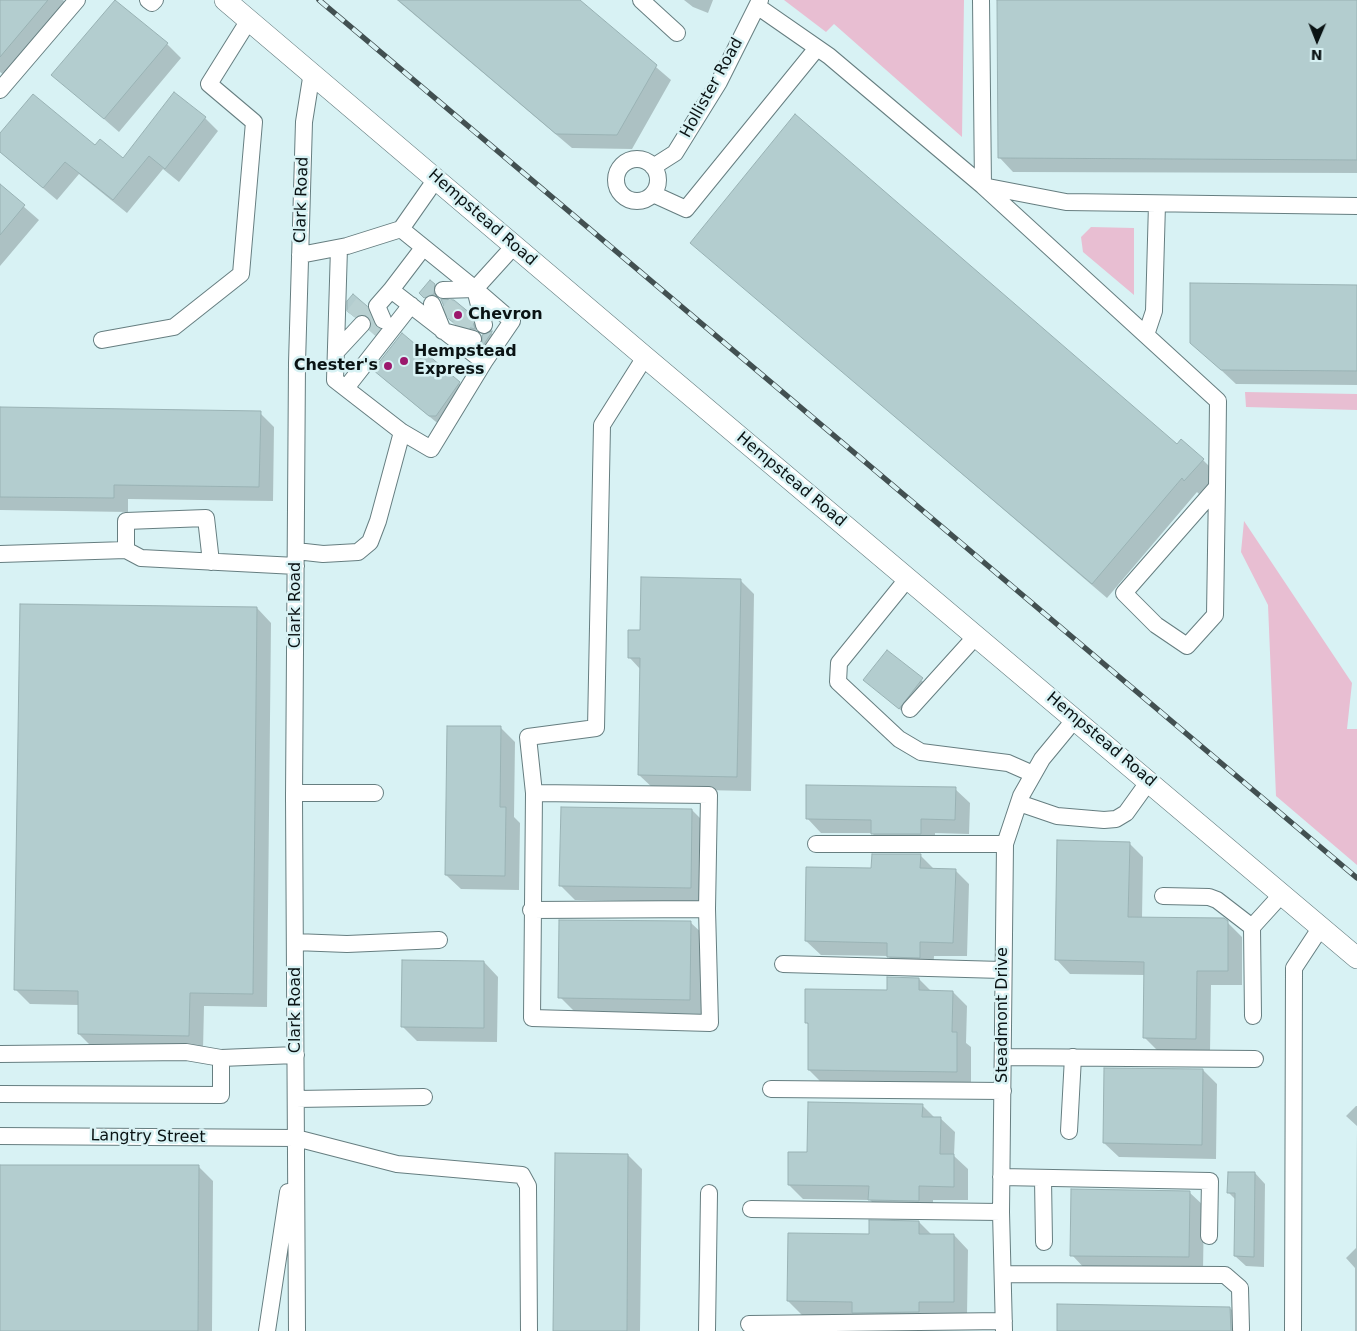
<!DOCTYPE html>
<style>
body{margin:0}
#map{position:relative;width:1357px;height:1331px;overflow:hidden;background:#d8f2f4;font-family:"DejaVu Sans",sans-serif}
canvas{display:block}
.north{position:absolute;left:1292px;top:15px;width:50px;height:50px;-webkit-text-stroke:4px #d8f2f4;paint-order:stroke;rotate:181deg;font-size:14px;font-weight:700;line-height:20px;text-align:center;color:#0a1314}
.north::after{content:'';display:block;margin:auto;width:18px;height:22px;background:#0a1314;clip-path:polygon(50% 0,100% 100%,50% 72%,0 100%)}
</style>
<div id="map">
<canvas width="1357" height="1331"></canvas>
<div class="north">N</div>
</div>
<script>
const context = document.querySelector('canvas').getContext('2d');
context.lineJoin = 'round';
function fill(path, color) {
  context.fillStyle = color;
  context.fill(path, 'evenodd');
}
function toPath(rows) {
  const path = new Path2D();
  for (const r of rows) {
    if (r.length === 3) {
      path.moveTo(r[0] + r[2], r[1]);
      path.arc(r[0], r[1], r[2], 0, 2 * Math.PI);
      continue;
    }
    path.moveTo(r[0], r[1]);
    for (let i = 2; i < r.length; i += 2) path.lineTo(r[i], r[i + 1]);
  }
  return path;
}
function strokePath(path, color, width, dash) {
  context.strokeStyle = color;
  context.lineWidth = width;
  context.lineCap = dash ? 'butt' : 'round';
  context.setLineDash(dash || []);
  context.stroke(path);
}
function drawText(font, color, halo, rows, align = 'center') {
  context.font = font + ' "DejaVu Sans",sans-serif';
  context.lineWidth = 5;
  context.setLineDash([]);
  context.textBaseline = 'middle';
  context.strokeStyle = halo;
  context.fillStyle = color;
  for (const [text, x, y, turn = 0] of rows) {
    context.save();
    context.translate(x, y);
    context.rotate((+turn || 0) * Math.PI / 180);
    context.textAlign = isNaN(turn) ? turn : align;
    if (halo) context.strokeText(text, 0, 0);
    context.fillText(text, 0, 0);
    context.restore();
  }
}
fill(toPath([
 [784,0,964,0,962,137,834,24,826,32],
 [1091,227,1134,228,1134,295,1083,252,1081,237],
 [1245,392,1357,394,1357,410,1246,407],
 [1244,521,1352,683,1347,729,1357,729,1357,865,1276,796,1268,605,1241,552]
]), '#e8bed2');
fill(toPath([
 [0,0,63,0,69,6,8,78,0,72],
 [397,0,578,0,671,80,632,149,572,148],
 [684,0,713,0,708,13,693,7],
 [998,0,1357,0,1357,173,1013,172,999,157],
 [167,44,181,58,119,132,53,75],
 [205,118,218,131,179,182,163,169,127,213,79,174,57,200,0,152,0,135,124,159],
 [0,186,39,220,0,266],
 [692,243,1177,445,1203,460,1217,474,1199,494,1197,492,1107,598],
 [430,281,438,288,437,297,428,300,420,293],
 [1357,286,1357,385,1236,384,1191,342],
 [366,307,377,328,382,333,378,337,371,330,371,319,363,317,358,320,348,310],
 [470,315,473,318,477,331,459,326,454,322],
 [491,333,495,336,486,349,483,346,483,336],
 [385,380,459,383,470,394,441,426],
 [0,409,260,413,274,427,273,501,128,499,128,512,0,510],
 [740,580,754,594,751,791,654,789,639,775,641,670,629,657,641,632],
 [257,608,271,623,267,1007,204,1006,203,1050,93,1048,79,1034,79,1005,30,1004,16,990],
 [887,652,933,690,910,718,865,680],
 [501,728,515,742,514,817,520,823,519,890,461,889,446,875],
 [955,789,970,803,969,834,935,833,935,848,886,848,872,833,821,833,807,818],
 [692,810,706,824,705,902,575,900,561,886],
 [1129,843,1143,857,1142,918,1227,922,1242,937,1242,985,1211,985,1210,1053,1159,1052,1145,1038,1145,975,1070,974,1056,959],
 [920,855,934,869,955,870,969,884,967,956,934,956,933,971,902,971,888,956,821,955,806,941,873,869],
 [690,922,705,936,703,1014,574,1011,560,997],
 [484,962,498,977,497,1042,417,1041,403,1027],
 [919,979,932,992,953,992,967,1006,966,1043,971,1047,971,1086,823,1084,809,1070,809,1025,806,1022],
 [1203,1070,1217,1084,1216,1159,1119,1157,1104,1143],
 [922,1105,935,1118,940,1118,955,1132,954,1156,968,1169,968,1200,933,1200,933,1215,884,1214,870,1200,803,1199,789,1185,808,1153],
 [1356,1106,1357,1106,1357,1126,1346,1116],
 [1357,1129,1357,1331,1355,1331,1355,1268,1346,1258,1356,1248],
 [628,1155,642,1169,640,1331,554,1331],
 [0,1166,198,1166,213,1181,212,1331,0,1331],
 [1255,1173,1265,1184,1264,1267,1246,1266,1235,1256,1236,1200,1229,1193],
 [1189,1192,1204,1206,1203,1271,1086,1270,1072,1255],
 [919,1222,932,1235,954,1235,968,1250,967,1316,802,1315,788,1301],
 [1230,1308,1244,1322,1244,1331,1058,1331]
]), '#0003');
const building = toPath([
 [0,0,48,0,0,57,0,0],
 [115,0,168,43,104,119,51,75,115,0],
 [398,0,580,0,657,65,617,135,556,134,398,0],
 [997,0,1357,0,1357,160,998,158,997,0],
 [174,92,206,117,165,169,149,156,113,200,65,162,43,188,0,152,0,133,33,94,95,145,100,139,123,158,174,92],
 [795,114,1177,444,1181,439,1204,459,1184,481,1182,478,1092,584,690,243,795,114],
 [0,184,25,205,0,235,0,184],
 [430,280,435,284,434,294,424,298,419,293,430,280],
 [1190,283,1357,285,1357,371,1221,370,1190,343,1190,283],
 [353,294,367,306,374,324,379,329,375,335,370,330,372,322,368,316,360,314,355,317,347,311,347,301,353,294],
 [441,299,454,300,471,314,475,329,455,324,449,319,441,299],
 [492,331,492,332,482,347,482,335,492,331],
 [402,333,460,382,436,416,429,416,373,370,402,333],
 [0,407,261,411,259,487,114,485,114,498,0,497,0,407],
 [641,577,741,579,737,777,638,775,640,658,628,658,628,630,640,630,641,577],
 [20,604,257,607,253,994,190,993,189,1036,78,1034,78,991,14,990,20,604],
 [887,650,923,678,899,709,863,680,887,650],
 [447,726,501,726,500,807,506,807,505,876,445,875,447,726],
 [806,785,956,787,955,820,921,819,921,834,871,834,871,820,806,819,806,785],
 [561,807,692,809,691,888,559,886,561,807],
 [1057,840,1130,842,1128,917,1224,918,1228,921,1228,971,1197,971,1196,1039,1143,1038,1144,962,1055,960,1057,840],
 [872,854,921,854,920,868,956,869,953,943,920,942,920,958,887,957,887,943,805,941,806,867,871,868,872,854],
 [559,920,691,921,690,1000,558,998,559,920],
 [402,960,484,961,484,1028,401,1027,402,960],
 [887,977,919,978,919,990,953,991,952,1032,957,1032,957,1072,808,1070,808,1023,805,1023,805,989,887,990,887,977],
 [1104,1068,1203,1069,1202,1145,1103,1143,1104,1068],
 [808,1102,923,1104,922,1117,941,1117,940,1154,954,1154,954,1187,919,1186,919,1201,868,1200,869,1186,788,1185,788,1152,807,1152,808,1102],
 [555,1153,628,1154,627,1331,553,1331,555,1153],
 [0,1165,199,1165,198,1331,0,1331,0,1165],
 [1228,1172,1255,1172,1254,1257,1234,1256,1235,1193,1227,1193,1228,1172],
 [1071,1189,1190,1191,1189,1257,1070,1256,1071,1189],
 [869,1220,919,1221,919,1234,954,1234,954,1302,919,1302,919,1312,852,1313,852,1302,787,1301,788,1233,869,1234,869,1220],
 [1057,1304,1230,1307,1231,1331,1057,1331,1057,1304]
]);
fill(building, '#b3cdcf');
strokePath(building, '#99b2b4', 1);
strokePath(toPath([
 [353,316,363,303],
 [446,316,457,302],
 [362,324,373,311],
 [459,328,471,314],
 [372,333,383,320]
]), '#b9d1d2', 16, [16, 8]);
const minor = toPath([
 [148,0,152,3,155,0],
 [641,0,677,33],
 [981,0,983,186,1066,202,1357,206],
 [757,6,829,56,983,186,1218,401,1217,487,1215,615,1187,646,1156,625,1124,593,1217,487],
 [0,90,77,0],
 [637,180,21],
 [653,167,675,153,719,82,760,0],
 [653,194,686,209,817,48],
 [401,229,475,289,514,246],
 [339,248,335,380,402,432,431,449,484,362,512,321,475,289],
 [300,255,347,246,401,229,436,179],
 [391,290,423,248],
 [443,290,475,289,484,325],
 [432,304,443,331,473,339],
 [383,320,377,306,391,290,484,362],
 [1146,335,1154,311,1157,204],
 [102,340,174,327,241,274,254,122,209,84,249,20],
 [336,352,362,324],
 [346,388,411,305],
 [126,550,126,521,206,518,211,562],
 [296,551,323,554,358,552,370,542,378,521,402,432],
 [0,554,126,550,141,558,296,566],
 [908,578,839,663,838,682,899,739,921,752,1008,763,1033,774],
 [910,709,976,636],
 [294,793,375,793],
 [534,793,709,795,707,909,710,1023,532,1018,534,793,528,737,596,728,602,425,645,357],
 [1019,803,1057,816,1104,820,1116,819,1126,813,1149,781],
 [816,844,1005,844],
 [1163,896,1209,897,1217,900,1252,927],
 [531,910,707,909],
 [295,942,347,944,439,940],
 [783,964,1002,970],
 [1253,1016,1252,927,1282,894],
 [0,1054,186,1052,221,1058],
 [1003,1057,1255,1059],
 [771,1089,1003,1091],
 [0,1094,221,1095,221,1058,296,1055],
 [296,1099,424,1097],
 [1069,1131,1073,1057],
 [0,1136,296,1138,397,1164,522,1175,528,1186,529,1331],
 [1001,1177,1210,1181,1209,1236],
 [1043,1179,1044,1242],
 [751,1209,1001,1212],
 [1003,1274,1225,1275,1240,1288,1241,1329],
 [749,1324,1004,1321],
 [267,1331,288,1192],
 [297,1331,294,797,297,363,304,122,312,72],
 [707,1331,709,1193],
 [1004,1331,1001,1212,1005,844,1021,796,1042,759,1075,719],
 [1293,1331,1294,968,1321,927]
]);
const major = toPath([
 [225,0,645,357,1357,958]
]);
strokePath(minor, '#667e80', 18);
strokePath(major, '#667e80', 22);
strokePath(minor, '#fff', 16);
strokePath(major, '#fff', 21);
const rail = toPath([
 [319,0,1357,878]
]);
strokePath(rail, '#425051', 5.5);
strokePath(rail, '#d8f2f4', 4, [11]);
for (const [x, y, r, color] of [
 [458,315,5,"#9b186c"],
 [404,361,5,"#9b186c"],
 [388,366,5,"#9b186c"]
]) {
  const dot = new Path2D();
  dot.arc(x, y, r, 0, 2 * Math.PI);
  context.fillStyle = color;
  context.fill(dot);
  strokePath(dot, '#d8f2f4', 2);
}
drawText('16px', '#0a1314', '#d8f2f4', [
 ["Hollister Road",712,88,-61],
 ["Clark Road",302,200,-88],
 ["Hempstead Road",482,218,41],
 ["Hempstead Road",791,480,40],
 ["Clark Road",296,605,-90],
 ["Hempstead Road",1101,740,40],
 ["Clark Road",296,1010,-90],
 ["Steadmont Drive",1003,1015,-90],
 ["Langtry Street",148,1137,1]
]);
drawText('bold 16px', '#0a1314', '#d8f2f4', [
 ["Chevron",468,315],
 ["Hempstead",414,352],
 ["Express",414,370],
 ["Chester's",378,366,"right"]
], 'left');
</script>
